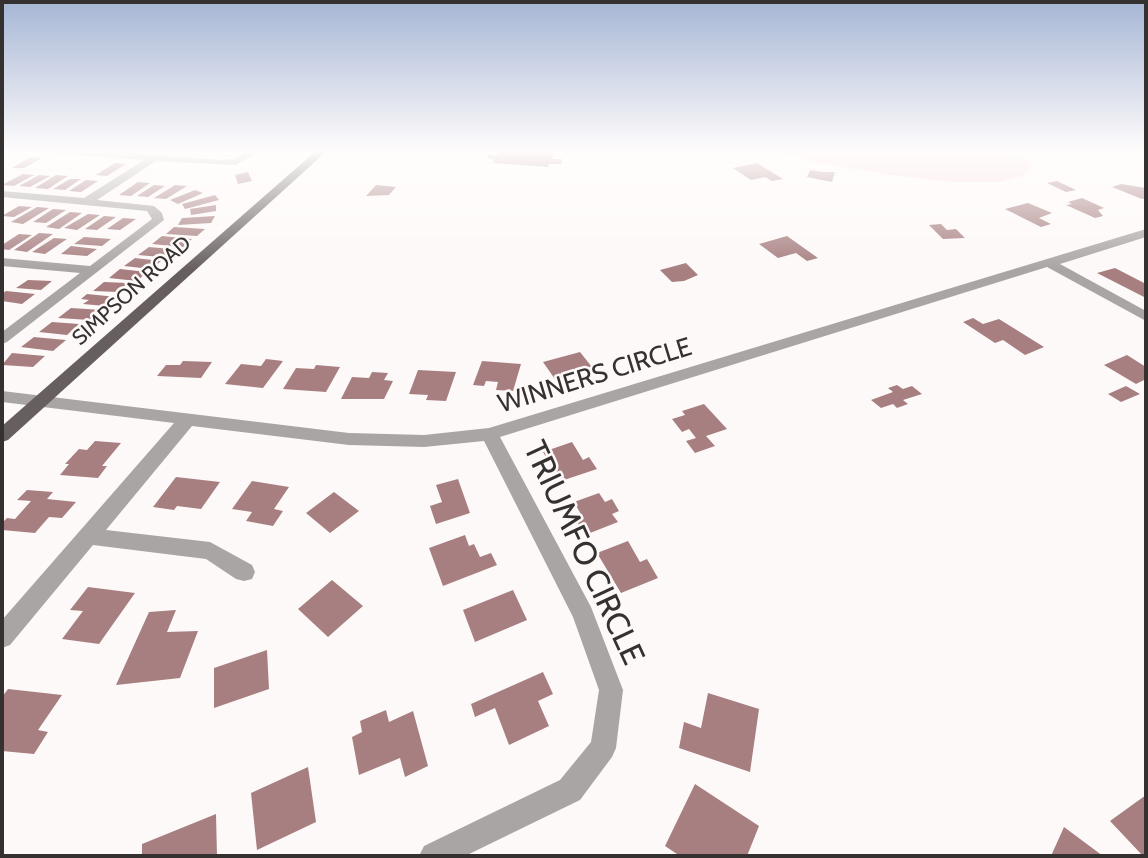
<!DOCTYPE html>
<style>
body{margin:0}
#map{position:relative;width:1148px;height:858px;overflow:hidden;background:#fef9f9;font-family:Cabin,sans-serif}
canvas{display:block}
.frame{position:absolute;inset:0;border:4px solid #363131;pointer-events:none}
</style>
<div id="map">
<canvas width="1148" height="858"></canvas>
<div class="frame"></div>
</div>
<script>
const context = document.querySelector('canvas').getContext('2d');
context.lineJoin = 'round';
function fill(path, color) {
  context.fillStyle = color;
  context.fill(path, 'evenodd');
}
function toPath(rows) {
  const path = new Path2D();
  for (const r of rows) {
    path.moveTo(r[0], r[1]);
    for (let i = 2; i < r.length; i += 2) path.lineTo(r[i], r[i + 1]);
  }
  return path;
}
function drawText(font, color, halo, rows, align = 'center') {
  context.font = font + ' Cabin,sans-serif';
  context.lineWidth = 5;
  context.setLineDash([]);
  context.textBaseline = 'middle';
  context.strokeStyle = halo;
  context.fillStyle = color;
  for (const [text, x, y, turn = 0] of rows) {
    context.save();
    context.translate(x, y);
    context.rotate((+turn || 0) * Math.PI / 180);
    context.textAlign = isNaN(turn) ? turn : align;
    if (halo) context.strokeText(text, 0, 0);
    context.fillText(text, 0, 0);
    context.restore();
  }
}
fill(toPath([
 [779,150,1010,150,1033,165,1024,175,1000,182,951,182,891,175,825,164,783,154]
]), '#fcdcdd');
fill(toPath([
 [500,150,554,152,552,159,562,159,561,164,549,164,548,167,493,163,494,159,487,159,488,155,498,155],
 [30,157,42,158,24,168,12,168],
 [115,163,126,164,107,176,96,175],
 [757,163,783,179,772,181,765,177,751,180,733,168],
 [810,170,823,172,835,172,832,182,807,177],
 [248,172,252,181,238,184,235,175],
 [23,174,34,175,14,186,2,185],
 [39,175,50,176,30,187,19,186],
 [56,175,68,176,48,189,35,188],
 [70,179,81,179,65,190,53,189],
 [86,180,98,181,81,192,69,191],
 [1057,181,1076,190,1066,192,1047,183],
 [138,182,150,183,131,196,119,195],
 [1121,184,1146,188,1146,198,1142,199,1112,187],
 [154,185,165,186,148,197,137,196],
 [175,185,187,186,166,199,154,198],
 [376,185,396,187,389,195,366,196],
 [195,190,203,193,178,204,170,200],
 [215,195,219,200,185,209,182,204],
 [1082,198,1104,208,1098,210,1103,216,1095,218,1066,205,1072,204,1068,202],
 [1028,203,1052,213,1039,218,1051,224,1041,227,1005,209],
 [216,205,216,211,191,215,190,209],
 [19,206,32,207,14,217,2,216],
 [37,207,49,208,23,224,11,222],
 [53,209,66,210,46,223,33,222],
 [70,212,82,213,59,229,46,227],
 [88,214,100,215,77,230,64,228],
 [104,216,116,217,97,230,85,229],
 [215,216,211,223,178,225,182,218],
 [123,218,136,219,120,230,107,229],
 [941,224,947,230,956,229,965,238,943,239,929,225],
 [174,227,205,229,197,236,166,234],
 [39,233,53,234,27,252,14,250],
 [19,234,32,235,9,250,2,249,2,245],
 [162,236,192,239,183,247,152,244],
 [787,236,818,258,807,261,796,253,778,258,759,244],
 [84,237,111,239,102,246,74,244],
 [54,238,67,239,45,254,32,252],
 [71,246,97,249,87,256,61,254],
 [149,247,181,250,172,258,138,255],
 [135,258,161,261,151,269,124,266],
 [686,263,698,275,684,281,672,282,660,270],
 [1115,268,1146,284,1146,298,1097,273],
 [120,269,147,272,137,281,109,278],
 [28,280,52,281,41,290,16,288],
 [104,282,128,283,118,292,93,291],
 [6,291,35,294,22,304,2,301,2,294],
 [87,294,117,297,105,306,83,304,89,300,81,299],
 [71,308,102,310,90,320,58,318],
 [973,318,983,324,999,319,1044,347,1025,355,1003,340,995,343,963,322],
 [52,322,79,324,67,335,39,332],
 [34,337,66,340,53,351,21,347],
 [580,352,592,367,564,375,567,379,557,382,543,362],
 [12,353,45,356,33,367,2,365],
 [1127,355,1146,367,1146,379,1136,384,1104,365],
 [266,359,283,361,263,388,225,384,241,364,261,366],
 [183,361,212,362,201,378,157,376,166,365,180,365],
 [482,361,521,364,513,391,496,390,498,382,486,381,484,386,473,385],
 [316,365,340,367,326,392,283,389,296,368,314,369],
 [418,370,456,372,446,401,426,400,428,395,409,394],
 [372,372,388,373,384,380,393,381,384,399,341,399,352,377,369,378],
 [897,385,903,389,912,386,922,394,903,400,908,404,897,408,893,404,881,408,871,400,893,392,888,388],
 [1126,386,1140,394,1121,402,1108,394],
 [704,404,727,429,706,436,715,446,695,453,686,441,696,438,689,429,682,432,672,419,685,415,682,411],
 [95,441,121,443,102,466,107,466,98,478,60,475,69,464,65,464,79,449,87,450],
 [572,442,583,460,589,457,597,469,561,481,543,452],
 [176,477,220,482,201,509,177,506,174,510,153,507],
 [458,479,470,513,436,524,430,506,442,502,436,485],
 [252,481,289,487,274,509,283,511,273,526,246,521,252,512,232,509],
 [27,490,53,492,47,499,76,502,62,518,49,517,35,533,2,530,2,523,7,518,15,519,31,501,17,500],
 [334,492,359,511,330,533,306,513],
 [599,493,605,502,612,499,619,511,612,514,618,522,585,535,576,520,583,518,574,502],
 [465,535,469,546,474,544,480,557,491,553,497,565,443,586,429,548],
 [628,541,640,562,647,559,658,578,621,593,597,553],
 [332,580,363,606,328,637,298,609],
 [88,587,135,593,99,644,62,639,83,611,70,610],
 [513,590,527,620,475,642,463,610],
 [176,610,167,632,198,631,180,678,116,685,149,612],
 [267,650,269,689,214,708,214,668],
 [543,672,553,694,538,701,549,726,509,745,495,708,475,717,471,704],
 [8,689,62,695,38,730,48,732,34,754,2,751,2,697],
 [708,693,759,709,750,772,679,748,684,722,701,728],
 [386,710,389,722,413,711,428,766,405,777,400,758,359,775,352,737,362,732,360,721],
 [308,767,316,822,257,850,251,793],
 [695,784,759,826,747,856,680,856,665,846],
 [1146,795,1146,856,1143,856,1110,821],
 [216,814,217,856,142,856,142,844],
 [1064,827,1103,856,1051,856]
]), '#a77f80');
fill(toPath([
 [49,150,94,150,220,160,234,159,250,150,262,150,236,165,156,161,97,200,154,206,162,213,164,220,7,342,2,344,2,332,80,273,2,266,2,258,90,266,152,219,147,211,2,197,2,191,84,198,144,160,54,153,49,150],
 [1146,229,1146,237,1060,264,1146,311,1146,321,1047,267,500,437,591,607,623,690,616,748,612,757,580,800,465,856,419,856,424,846,560,780,591,742,599,690,573,617,484,441,424,447,349,445,192,426,106,530,210,542,252,565,255,572,252,579,244,581,236,579,206,559,93,545,10,645,2,648,2,620,174,423,2,402,2,391,349,433,424,435,489,428,1146,229]
]), '#aaa5a5');
fill(toPath([
 [317,150,328,150,8,440,2,442,2,426,317,150]
]), '#675f5f');
const sky = context.createLinearGradient(0, 0, 0, 270);
sky.addColorStop(0, '#a6b6d5');
sky.addColorStop(0.56, '#fffcfc');
sky.addColorStop(1, '#fffcfc00');
context.fillStyle = sky;
context.fillRect(0, 0, 1148, 270);
drawText('21px', '#363131', '#fef9f9', [
 ["SIMPSON ROAD",132,291,-42]
]);
drawText('26px', '#363131', '#fef9f9', [
 ["WINNERS CIRCLE",595,376,-17]
]);
drawText('32px', '#363131', '#fef9f9', [
 ["TRIUMFO CIRCLE",583,553,65]
]);
</script>
